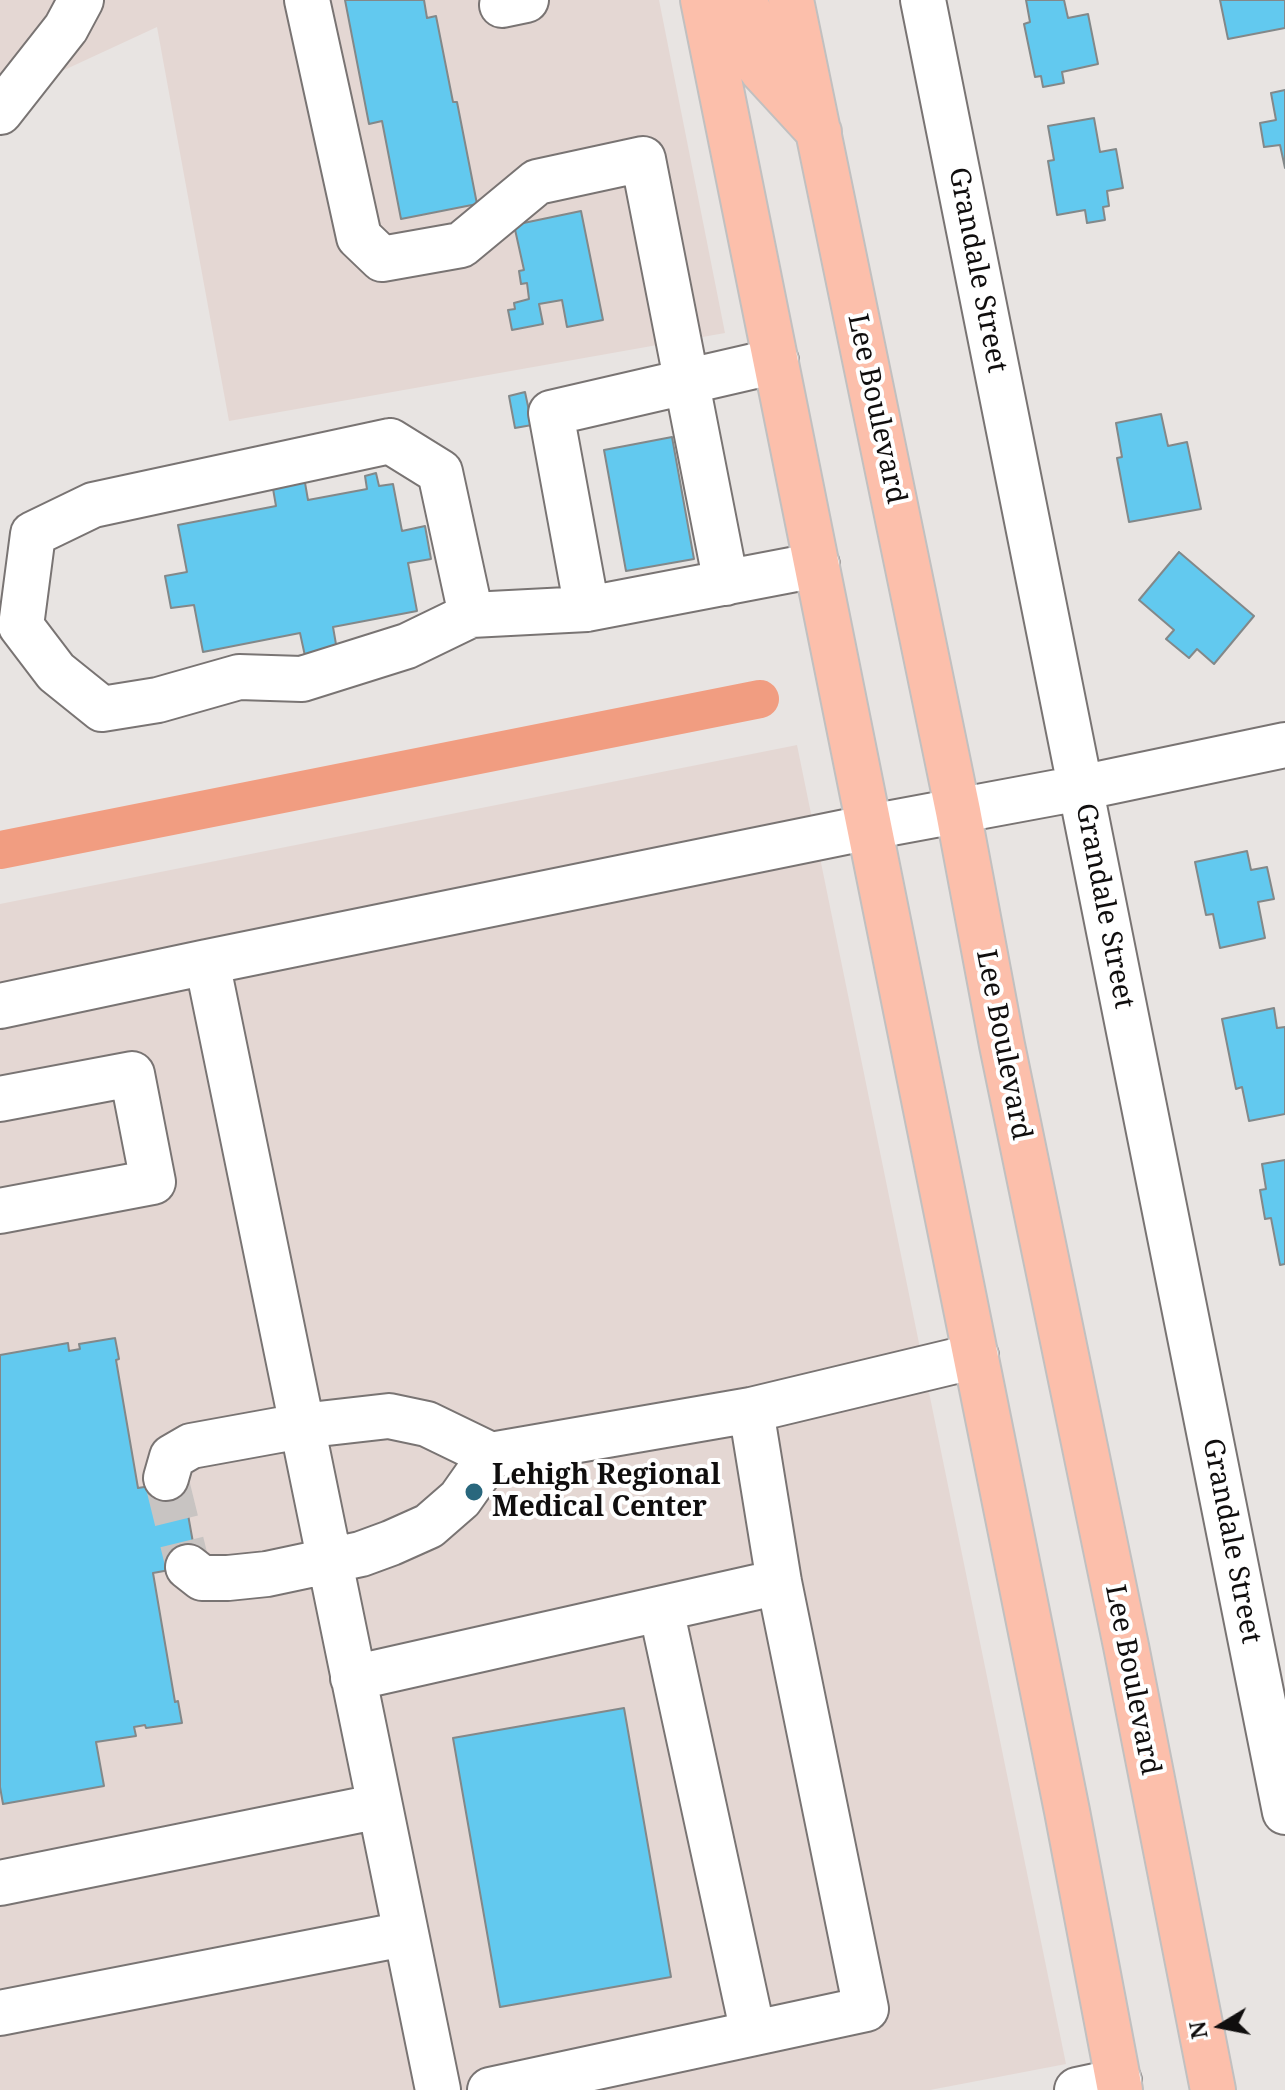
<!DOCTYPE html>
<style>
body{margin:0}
#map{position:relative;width:1285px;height:2090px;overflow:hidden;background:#e8e4e2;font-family:"Noto Serif",serif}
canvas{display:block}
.north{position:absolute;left:1181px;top:1986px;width:80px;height:80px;-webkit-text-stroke:6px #fff;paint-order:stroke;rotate:260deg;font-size:22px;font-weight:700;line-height:32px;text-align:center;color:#100e0e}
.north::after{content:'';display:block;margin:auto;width:28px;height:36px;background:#100e0e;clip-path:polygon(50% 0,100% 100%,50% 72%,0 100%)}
</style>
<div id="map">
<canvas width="1285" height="2090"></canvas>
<div class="north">N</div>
</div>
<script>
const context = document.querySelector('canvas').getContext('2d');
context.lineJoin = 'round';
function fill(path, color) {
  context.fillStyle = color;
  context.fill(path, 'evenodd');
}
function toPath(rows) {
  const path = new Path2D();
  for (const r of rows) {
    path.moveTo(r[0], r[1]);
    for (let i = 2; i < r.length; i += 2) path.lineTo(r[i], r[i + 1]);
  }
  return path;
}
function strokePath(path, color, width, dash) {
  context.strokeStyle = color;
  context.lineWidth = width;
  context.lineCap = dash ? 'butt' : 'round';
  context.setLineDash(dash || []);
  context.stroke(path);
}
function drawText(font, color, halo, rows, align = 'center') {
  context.font = font + ' "Noto Serif",serif';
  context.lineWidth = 8;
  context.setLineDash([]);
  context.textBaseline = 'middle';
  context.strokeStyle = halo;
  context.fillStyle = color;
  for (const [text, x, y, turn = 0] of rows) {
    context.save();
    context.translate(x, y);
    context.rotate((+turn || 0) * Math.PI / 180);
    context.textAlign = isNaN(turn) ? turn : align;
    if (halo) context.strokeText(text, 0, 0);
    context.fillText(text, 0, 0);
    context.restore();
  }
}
fill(toPath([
 [0,0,659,0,725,333,229,421,157,27,62,71,0,109],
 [797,745,1066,2064,930,2090,0,2090,0,904]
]), '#e4d7d3');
strokePath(toPath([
 [0,850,760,699]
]), '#f19d81', 38);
const building = toPath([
 [345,0,424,0,427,18,436,16,453,102,457,102,477,204,401,219,382,121,369,124,345,0],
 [1026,0,1064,0,1068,18,1088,14,1098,64,1062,72,1064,83,1043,87,1041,76,1035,77,1024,24,1030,22,1026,0],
 [1220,0,1285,0,1285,28,1228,39,1220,0],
 [1285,90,1285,168,1280,145,1264,147,1260,123,1276,120,1271,93,1285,90],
 [1094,118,1100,152,1116,149,1123,188,1107,191,1109,206,1103,207,1105,220,1087,223,1085,210,1057,215,1048,161,1054,160,1048,126,1094,118],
 [581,211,603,320,567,327,562,300,539,304,543,324,512,330,508,310,515,309,514,303,529,299,527,283,521,284,519,271,524,270,514,225,581,211],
 [525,392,532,425,515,428,509,396,525,392],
 [1161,414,1168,446,1187,442,1201,509,1129,522,1117,458,1122,457,1116,423,1161,414],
 [672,437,694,559,626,571,604,450,672,437],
 [376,473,379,486,393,484,402,531,425,526,431,559,408,563,417,611,333,627,337,650,305,656,300,633,203,652,194,605,171,608,165,576,187,572,178,525,276,506,272,483,304,477,308,500,367,489,365,476,376,473],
 [1179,552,1254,616,1214,664,1197,649,1189,658,1166,639,1174,630,1139,600,1179,552],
 [1247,851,1251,870,1267,867,1274,899,1258,902,1265,938,1220,948,1213,914,1206,915,1195,862,1247,851],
 [1274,1008,1277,1028,1285,1027,1285,1114,1249,1121,1242,1087,1236,1089,1222,1019,1274,1008],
 [1285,1160,1285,1264,1280,1265,1271,1218,1265,1219,1260,1190,1266,1189,1262,1164,1285,1160],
 [115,1338,119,1359,116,1360,138,1488,182,1481,197,1565,153,1573,175,1702,178,1701,182,1723,146,1728,145,1725,134,1727,136,1736,96,1742,104,1786,3,1804,0,1787,0,1355,68,1343,69,1351,80,1349,79,1344,115,1338],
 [624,1708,671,1977,500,2007,453,1738,624,1708]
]);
fill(building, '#62c9ef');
strokePath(building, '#838889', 2);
strokePath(toPath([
 [166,1478,188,1567]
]), '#c8c4c2', 44, [44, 22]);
const minor = toPath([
 [307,0,359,237,382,259,461,245,537,182,643,159,726,583],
 [923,0,1285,1812],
 [502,5,526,0],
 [0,112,66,28,81,0],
 [776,361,551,413,587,609,817,565],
 [390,441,440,472,471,615,407,646,302,679,239,677,158,700,102,709,56,672,21,626,33,534,93,505,390,441],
 [471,615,587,609],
 [207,962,870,827,1080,788,1285,745],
 [0,1006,207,962,380,1806,0,1883],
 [0,1099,132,1074,153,1182,0,1211],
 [491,1455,751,1410,976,1356],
 [166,1478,172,1457,191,1446,301,1426,389,1416,427,1424,491,1455,460,1499,429,1526,391,1543,361,1554,267,1574,228,1578,202,1578,188,1567],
 [661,1609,753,2033],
 [353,1678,779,1582],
 [380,1806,438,2090],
 [0,2013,404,1934],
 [490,2090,866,2009,779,1582,751,1410],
 [1077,2090,1119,2081]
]);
const major = toPath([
 [703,0,1067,1811,1120,2090],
 [746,0,761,69,819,132],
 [791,0,958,811,1002,1045,1126,1646,1213,2090]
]);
strokePath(minor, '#797473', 48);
strokePath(major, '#c1c0c0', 48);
strokePath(minor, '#fff', 44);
strokePath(major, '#fcbfab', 44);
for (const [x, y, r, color] of [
 [474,1492,10,"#29677d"]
]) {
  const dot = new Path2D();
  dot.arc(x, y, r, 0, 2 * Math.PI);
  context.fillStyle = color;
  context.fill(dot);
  strokePath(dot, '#fff', 3);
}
drawText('28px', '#100e0e', '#fff', [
 ["Grandale Street",977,270,79],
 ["Lee Boulevard",876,409,78],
 ["Grandale Street",1104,906,79],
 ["Lee Boulevard",1003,1045,79],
 ["Grandale Street",1231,1541,79],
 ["Lee Boulevard",1132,1680,79]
]);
drawText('bold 28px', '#100e0e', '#fff', [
 ["Lehigh Regional",492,1476],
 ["Medical Center",492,1508]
], 'left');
</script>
